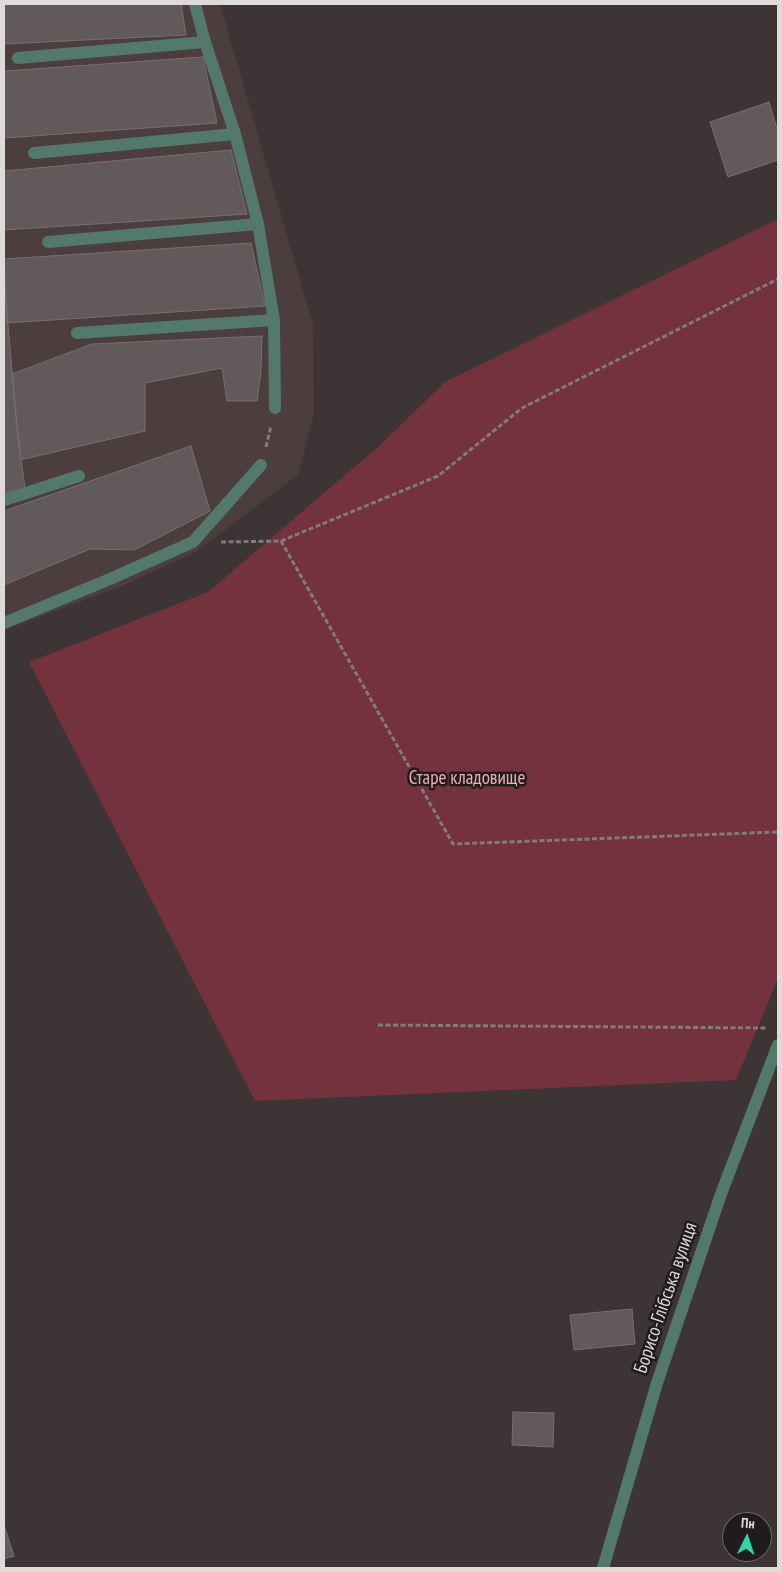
<!DOCTYPE html>
<meta charset="utf-8">
<style>
body{margin:0}
#map{position:relative;width:782px;height:1572px;overflow:hidden;background:#3c3435;font-family:"PT Sans Narrow",sans-serif}
canvas{display:block}
.frame{position:absolute;inset:0;border:5px solid #dfdada;pointer-events:none}
.north{position:absolute;left:722px;top:1512px;width:50px;height:50px;box-sizing:border-box;background:#201c1d;border:1px solid #6c6869;border-radius:50%;rotate:4deg;font-size:14px;font-weight:700;line-height:20px;text-align:center;color:#dfdada}
.north::after{content:'';display:block;margin:auto;width:18px;height:22px;background:#30d4a9;clip-path:polygon(50% 0,100% 100%,50% 72%,0 100%)}
</style>
<div id="map">
<canvas width="782" height="1572"></canvas>
<div class="frame"></div>
<div class="north">Пн</div>
</div>
<script>
const context = document.querySelector('canvas').getContext('2d');
context.lineJoin = 'round';
function fill(path, color) {
  context.fillStyle = color;
  context.fill(path, 'evenodd');
}
function toPath(rows) {
  const path = new Path2D();
  for (const r of rows) {
    path.moveTo(r[0], r[1]);
    for (let i = 2; i < r.length; i += 2) path.lineTo(r[i], r[i + 1]);
  }
  return path;
}
function strokePath(path, color, width, dash) {
  context.strokeStyle = color;
  context.lineWidth = width;
  context.lineCap = dash ? 'butt' : 'round';
  context.setLineDash(dash || []);
  context.stroke(path);
}
function drawText(font, color, halo, rows, align = 'center') {
  context.font = font + ' "PT Sans Narrow",sans-serif';
  context.lineWidth = 5;
  context.setLineDash([]);
  context.textBaseline = 'middle';
  context.strokeStyle = halo;
  context.fillStyle = color;
  for (const [text, x, y, turn = 0] of rows) {
    context.save();
    context.translate(x, y);
    context.rotate((+turn || 0) * Math.PI / 180);
    context.textAlign = isNaN(turn) ? turn : align;
    if (halo) context.strokeText(text, 0, 0);
    context.fillText(text, 0, 0);
    context.restore();
  }
}
fill(toPath([
 [4,4,220,4,313,325,314,414,299,474,196,552,117,588,10,628,4,632]
]), '#4c3d3e');
fill(toPath([
 [778,219,778,978,736,1080,255,1101,29,662,208,592,379,446,445,382]
]), '#73323d');
const building = toPath([
 [4,4,181,4,186,35,4,44,4,4],
 [203,57,217,123,4,138,4,71,203,57],
 [769,102,778,132,778,160,728,177,710,122,769,102],
 [231,150,247,214,4,230,4,171,231,150],
 [251,243,265,306,7,323,4,259,251,243],
 [4,281,17,426,25,489,4,493,4,281],
 [262,336,261,371,257,401,227,401,222,368,145,383,145,431,20,460,12,374,92,344,262,336],
 [191,446,210,511,134,550,90,549,4,585,4,511,191,446],
 [632,1309,635,1344,574,1350,570,1315,632,1309],
 [513,1412,554,1413,553,1447,512,1445,513,1412],
 [4,1525,14,1556,4,1559,4,1525]
]);
fill(building, '#62595a');
strokePath(building, '#786f70', 1);
strokePath(toPath([
 [266,447,271,426],
 [281,541,453,844,778,832],
 [221,542,281,541,438,476,522,408,778,279],
 [378,1025,768,1028]
]), '#827b7c', 3, [5, 2.5]);
strokePath(toPath([
 [195,4,205,42,235,134,258,224,274,320,275,408],
 [18,58,205,42],
 [34,153,235,134],
 [48,242,258,224],
 [77,333,274,320],
 [4,500,79,476],
 [4,623,110,579,193,542,261,465],
 [603,1568,657,1383,721,1194,778,1045]
]), '#52796b', 12);
drawText('19px', '#f3acb4', '#201c1d', [
 ["Старе кладовище",467,779]
]);
drawText('19px', '#dfdada', '#201c1d', [
 ["Борисо-Глібська вулиця",666,1298,-71]
]);
</script>
